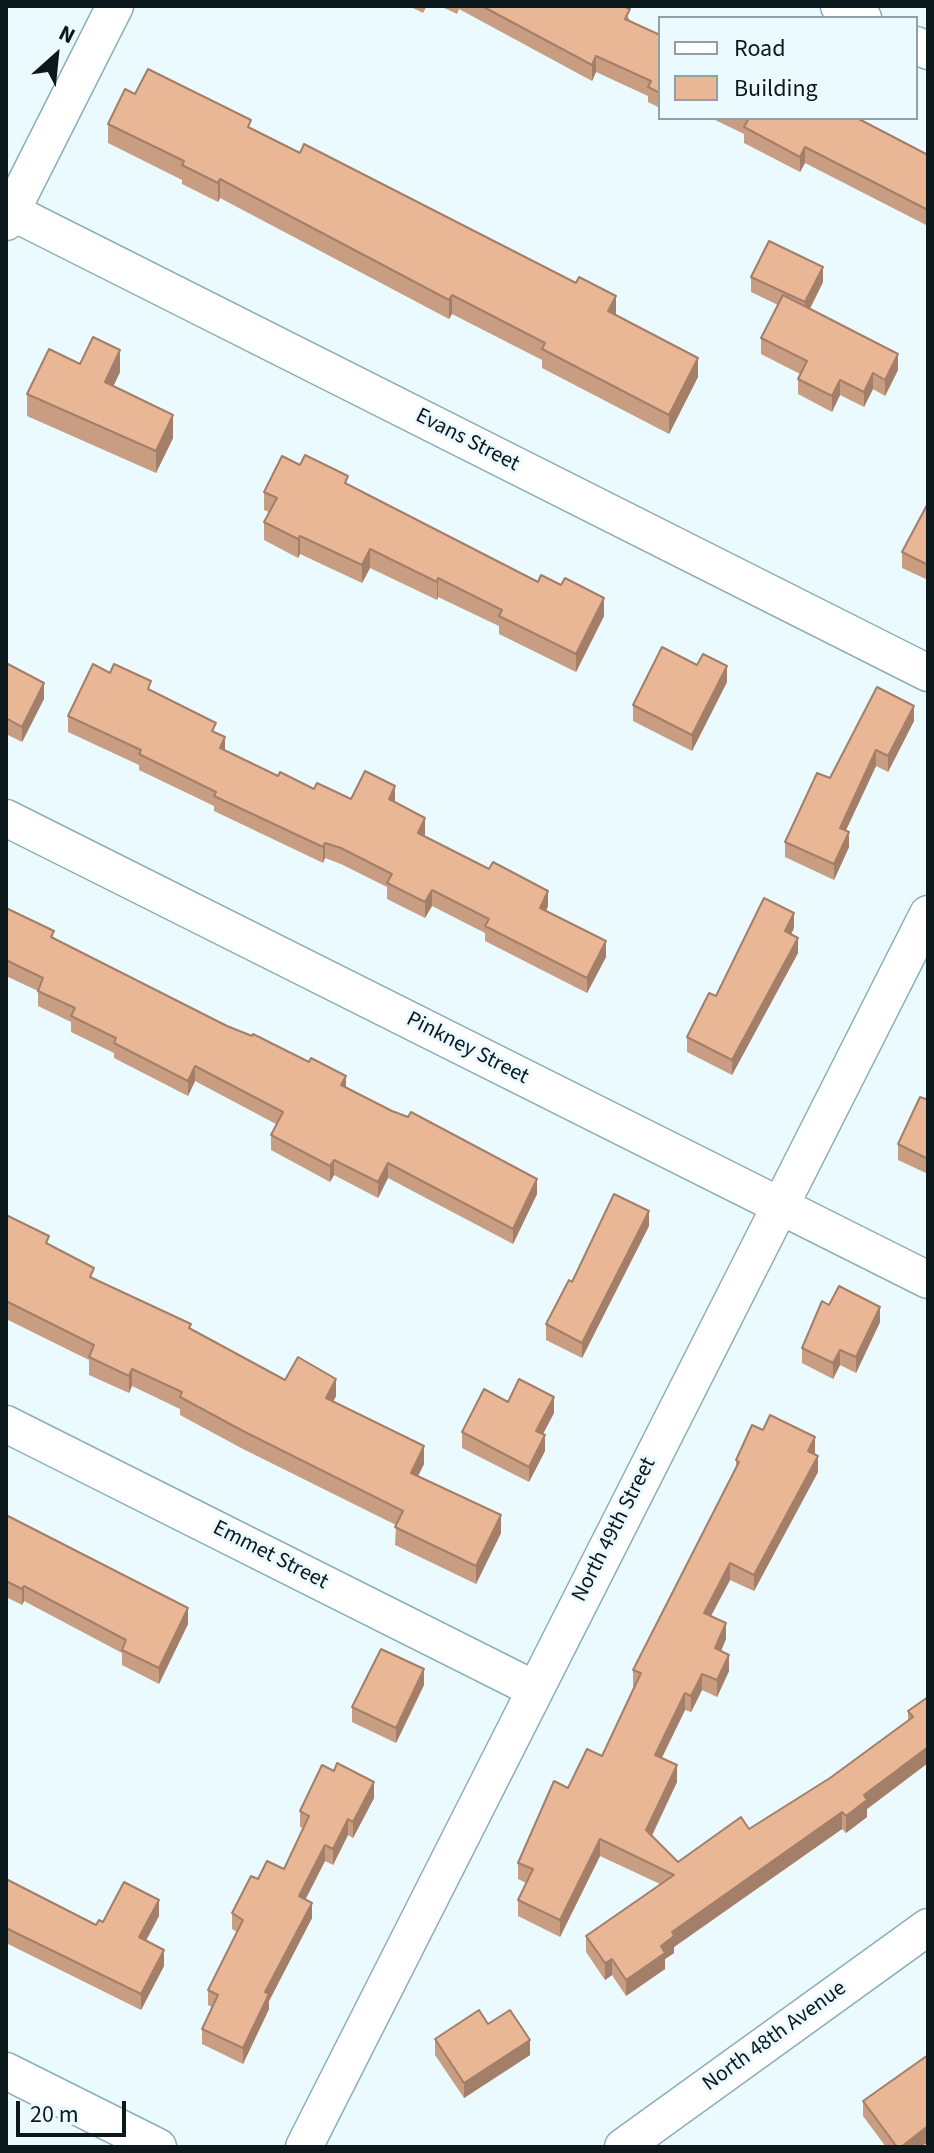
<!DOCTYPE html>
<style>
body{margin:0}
#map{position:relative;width:934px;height:2153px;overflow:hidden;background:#ebfafe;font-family:"Source Sans 3",sans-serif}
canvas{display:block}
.frame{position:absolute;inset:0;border:8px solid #0b181c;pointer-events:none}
.legend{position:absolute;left:658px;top:16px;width:260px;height:104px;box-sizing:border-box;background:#ebfafe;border:2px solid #91a0a4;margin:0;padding:10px 14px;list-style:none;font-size:24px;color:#0b181c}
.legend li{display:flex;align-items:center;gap:16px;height:40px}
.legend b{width:40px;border:2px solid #91a0a4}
.north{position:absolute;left:16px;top:16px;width:80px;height:80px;-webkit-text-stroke:6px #ebfafe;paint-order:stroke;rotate:27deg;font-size:22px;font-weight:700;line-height:32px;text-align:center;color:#0b181c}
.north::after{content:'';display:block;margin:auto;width:28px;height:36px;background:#0b181c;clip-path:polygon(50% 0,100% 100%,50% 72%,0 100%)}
.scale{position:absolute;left:16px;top:2101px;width:110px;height:36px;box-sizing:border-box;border:4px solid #0b181c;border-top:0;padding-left:10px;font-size:24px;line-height:28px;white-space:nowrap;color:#0b181c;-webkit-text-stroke:6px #ebfafe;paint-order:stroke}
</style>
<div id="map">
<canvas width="934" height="2153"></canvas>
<div class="frame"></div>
<ul class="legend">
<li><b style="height:10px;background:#fff"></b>Road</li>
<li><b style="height:22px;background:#e9b696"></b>Building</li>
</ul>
<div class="north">N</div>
<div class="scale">20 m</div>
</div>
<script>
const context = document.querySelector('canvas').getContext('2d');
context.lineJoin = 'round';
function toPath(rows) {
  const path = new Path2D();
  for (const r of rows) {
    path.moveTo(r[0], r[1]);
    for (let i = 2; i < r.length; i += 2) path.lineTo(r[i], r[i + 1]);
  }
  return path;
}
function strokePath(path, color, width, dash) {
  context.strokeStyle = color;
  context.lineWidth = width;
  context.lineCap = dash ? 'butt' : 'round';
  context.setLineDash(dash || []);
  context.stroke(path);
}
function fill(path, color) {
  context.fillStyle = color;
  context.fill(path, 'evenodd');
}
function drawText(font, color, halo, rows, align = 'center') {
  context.font = font + ' "Source Sans 3",sans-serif';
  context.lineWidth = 6;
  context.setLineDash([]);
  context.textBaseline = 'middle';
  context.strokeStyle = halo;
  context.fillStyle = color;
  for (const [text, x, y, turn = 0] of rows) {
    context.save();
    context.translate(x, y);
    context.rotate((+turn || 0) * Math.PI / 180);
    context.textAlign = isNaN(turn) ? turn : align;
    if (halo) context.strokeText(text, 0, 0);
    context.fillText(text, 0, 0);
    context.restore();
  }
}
const minor = toPath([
 [839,6,863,18],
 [916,45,928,51],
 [6,209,928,673],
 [6,222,115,6],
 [6,818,928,1280],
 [6,1424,534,1689],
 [6,2071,158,2147],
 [304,2147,928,914],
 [623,2147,928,1927]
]);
strokePath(minor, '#8caeb9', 39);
strokePath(minor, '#fff', 36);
fill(toPath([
 [409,6,427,6,423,13],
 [440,6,623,6,630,21,660,35,660,108,648,102,648,96,596,72,592,81,459,9,457,14],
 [711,118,857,118,928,155,928,226,805,163,800,172,744,143,744,134],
 [108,124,251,129,616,315,698,377,669,434,542,368,542,360,452,314,449,319,220,198,218,202,182,184,182,180,108,143],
 [751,277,823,282,810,309,898,370,885,396,873,389,864,407,840,395,832,412,798,394,798,379,800,374,761,354,761,338,778,305,751,292],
 [80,364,120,372,113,386,173,438,156,473,27,416,27,394],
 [300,465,348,485,604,616,576,672,499,634,499,626,438,597,437,600,370,568,362,583,300,554,298,558,264,540,264,522,269,512,264,510,264,492],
 [928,503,928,580,902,568,902,552],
 [6,663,44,699,22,742,6,734],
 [697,665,727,682,692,751,633,721,633,705],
 [151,691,216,733,225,750,278,776,314,789,351,799,395,802,425,834,424,836,548,906,546,911,606,957,587,993,485,941,485,933,432,906,425,918,387,899,387,887,341,864,325,858,323,863,214,811,214,806,139,770,139,765,68,732,68,716],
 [914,721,888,772,876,766,846,830,849,847,834,880,785,857,785,842,830,778],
 [6,908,54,938,346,1088,537,1194,513,1244,388,1178,378,1198,334,1175,330,1182,271,1150,271,1135,276,1124,195,1081,188,1096,114,1058,114,1053,71,1032,71,1022,38,1006,38,991,6,976],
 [794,928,791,934,798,953,732,1075,687,1052,687,1037,716,996],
 [928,1100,928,1174,898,1160,898,1144],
 [6,1215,49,1244,94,1279,191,1329,285,1380,336,1396,333,1401,424,1464,418,1476,501,1533,476,1584,395,1545,396,1525,243,1449,180,1415,180,1409,132,1386,129,1393,89,1375,89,1360,6,1319],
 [649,1226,582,1358,546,1340,546,1324,572,1282],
 [829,1305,880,1322,856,1373,840,1365,833,1379,802,1363,802,1348],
 [508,1402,554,1413,543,1434,545,1451,529,1482,462,1448,462,1432],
 [815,1453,818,1472,754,1591,730,1580,711,1616,726,1639,721,1651,729,1671,717,1697,702,1690,691,1712,685,1710,662,1758,677,1782,652,1836,678,1862,749,1829,830,1778,908,1720,908,1711,928,1697,928,1763,867,1809,867,1817,846,1833,842,1829,674,1947,674,1953,665,1959,665,1969,626,1996,612,1975,605,1980,586,1952,586,1936,660,1884,600,1856,560,1937,518,1916,518,1900,526,1883,518,1879,518,1863,568,1788,602,1756,634,1687,633,1686,633,1670,736,1469,736,1460],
 [6,1515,188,1624,159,1684,122,1665,122,1653,24,1601,22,1605,6,1597],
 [424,1685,396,1743,352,1722,352,1707],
 [374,1798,353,1838,348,1835,333,1865,325,1861,305,1900,312,1918,269,2001,269,2009,243,2064,202,2044,202,2029,212,2007,208,2005,208,1990,237,1932,232,1929,232,1913,258,1879,284,1869,303,1828,300,1827,300,1811],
 [6,1879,96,1925,159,1916,146,1941,164,1966,141,2010,6,1943],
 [488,2024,530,2055,464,2098,435,2055,435,2039],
 [863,2101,921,2147,886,2147,863,2116]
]), '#c89d81');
fill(toPath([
 [596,56,596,72,592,81,592,65],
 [805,147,805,163,800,172,800,157],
 [220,179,220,198,218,202,218,183],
 [823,267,823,282,805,318,805,302],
 [452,295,452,314,449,319,449,300],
 [616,296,616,315,608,311],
 [120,350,120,372,105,404,105,382],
 [898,354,898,370,885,396,885,380],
 [698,358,698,377,669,434,669,415],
 [873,373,873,389,864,407,864,392],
 [840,380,840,395,832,412,832,396],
 [173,415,173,438,156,473,156,451],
 [300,536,300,554,298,558,298,539],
 [370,549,370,568,362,583,362,565],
 [438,578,438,597,437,600,437,582],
 [604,598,604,616,576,672,576,654],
 [727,666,727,682,692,751,692,735],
 [44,683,44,699,22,742,22,727],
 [914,706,914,721,888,772,888,756],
 [225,737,225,753,220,748],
 [876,750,876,766,840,843,840,828],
 [395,786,395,802,389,815,389,799],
 [425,818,425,834,418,848,418,833],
 [849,832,849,847,834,880,834,864],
 [325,843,325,858,323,863,323,847],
 [432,890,432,906,425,918,425,902],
 [548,891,548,906,540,923,540,908],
 [794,913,794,928,785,947,785,931],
 [798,938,798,953,732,1075,732,1060],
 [606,941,606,957,587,993,587,978],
 [195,1066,195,1081,188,1096,188,1081],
 [346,1076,346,1092,341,1085],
 [334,1160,334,1175,330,1182,330,1166],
 [388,1163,388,1178,378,1198,378,1182],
 [537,1179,537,1194,513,1244,513,1229],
 [649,1211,649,1226,582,1358,582,1343],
 [880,1307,880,1322,856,1373,856,1357],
 [840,1350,840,1365,833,1379,833,1363],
 [132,1369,132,1386,129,1393,129,1376],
 [336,1379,336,1396,326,1416,326,1398],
 [554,1397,554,1413,536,1447,536,1431],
 [545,1435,545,1451,529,1482,529,1467],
 [815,1437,815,1453,808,1468,808,1451],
 [424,1446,424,1464,411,1490,411,1473],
 [818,1456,818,1472,754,1591,754,1575],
 [501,1515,501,1533,476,1584,476,1566],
 [730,1563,730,1580,704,1629,704,1613],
 [24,1586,24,1601,22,1605,22,1589],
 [188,1608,188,1624,159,1684,159,1668],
 [726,1623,726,1639,715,1665,715,1648],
 [729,1655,729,1671,717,1697,717,1680],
 [424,1669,424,1685,396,1743,396,1728],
 [702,1674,702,1690,691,1712,691,1696],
 [685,1693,685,1710,655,1771,655,1755],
 [928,1747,928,1763,867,1809,867,1817,846,1833,846,1816,864,1795],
 [677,1765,677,1782,646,1847,646,1830],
 [374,1782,374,1798,353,1838,353,1822],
 [842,1812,842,1829,674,1947,674,1953,665,1959,665,1969,626,1996,626,1980,661,1946,672,1932],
 [348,1819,348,1835,333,1865,333,1849],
 [600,1839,600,1856,560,1937,560,1920],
 [325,1845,325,1861,299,1912,299,1896],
 [159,1900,159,1916,139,1953,139,1937],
 [312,1903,312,1918,269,2001,269,2009,243,2064,243,2048,265,1992],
 [164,1950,164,1966,141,2010,141,1994],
 [612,1959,612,1975,605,1980,605,1963],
 [530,2040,530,2055,464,2098,464,2083],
 [928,2126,928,2142,921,2147,901,2147]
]), '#a37f69');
const building = toPath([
 [482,6,623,6,630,9,625,19,660,35,660,93,648,87,651,81,596,56,592,65,482,6],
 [148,69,251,120,248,127,300,153,304,144,576,283,579,277,616,296,608,311,698,358,669,415,542,349,545,343,452,295,449,300,220,179,218,183,182,165,184,161,108,124,125,89,135,94,148,69],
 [743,118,857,118,928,155,928,210,805,147,800,157,744,127,748,120,743,118],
 [769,241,823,267,805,302,751,277,769,241],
 [783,295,898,354,885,380,873,373,864,392,840,380,832,396,798,379,807,361,761,338,783,295],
 [93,337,120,350,105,382,173,415,156,451,27,394,49,349,80,364,93,337],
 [305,455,348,476,345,483,538,582,541,575,561,585,565,578,604,598,576,654,499,616,502,610,438,578,437,582,370,549,362,565,300,536,298,539,264,522,277,498,264,492,282,456,300,465,305,455],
 [928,503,928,565,902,552,928,503],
 [662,647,697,665,703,654,727,666,692,735,633,705,662,647],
 [6,663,44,683,22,727,6,718,6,663],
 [93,664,110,673,114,664,151,681,148,689,216,723,212,731,225,737,220,748,278,776,280,772,314,789,317,783,351,799,365,771,395,786,389,799,425,818,418,833,489,869,493,862,548,891,540,908,606,941,587,978,485,926,489,919,432,890,425,902,387,883,392,874,341,848,325,843,323,847,214,796,216,792,139,754,141,750,68,716,93,664],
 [877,687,914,706,888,756,876,750,840,828,849,832,834,864,785,842,817,773,830,778,877,687],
 [764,898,794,913,785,931,798,938,732,1060,687,1037,709,993,716,996,764,898],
 [6,908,54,931,51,937,227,1026,252,1036,253,1034,309,1062,311,1058,346,1076,341,1085,392,1111,408,1117,411,1112,537,1179,513,1229,388,1163,378,1182,334,1160,330,1166,271,1135,283,1112,195,1066,188,1081,114,1043,116,1038,71,1016,75,1008,38,991,43,978,6,960,6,908],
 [920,1097,928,1100,928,1159,898,1144,920,1097],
 [614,1194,649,1211,582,1343,546,1324,569,1280,572,1282,614,1194],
 [6,1215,49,1236,46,1243,94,1268,90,1277,191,1324,189,1328,285,1380,298,1357,336,1379,326,1398,424,1446,411,1473,501,1515,476,1566,395,1527,403,1511,243,1431,180,1397,182,1392,132,1369,129,1376,89,1357,94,1345,6,1301,6,1215],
 [839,1286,880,1307,856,1357,840,1350,833,1363,802,1348,822,1301,829,1305,839,1286],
 [519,1379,554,1397,536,1431,545,1435,529,1467,462,1432,484,1389,508,1402,519,1379],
 [770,1415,815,1437,808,1451,818,1456,754,1575,730,1563,704,1613,726,1623,715,1648,729,1655,717,1680,702,1674,691,1696,685,1693,655,1755,677,1765,646,1830,678,1862,741,1817,749,1829,830,1778,913,1717,908,1711,928,1697,928,1747,864,1795,867,1800,846,1816,842,1812,672,1932,674,1936,661,1946,665,1953,626,1980,612,1959,605,1963,586,1936,674,1875,600,1839,560,1920,518,1900,533,1869,518,1863,554,1781,568,1788,587,1749,602,1756,641,1673,633,1670,739,1462,736,1460,752,1425,763,1430,770,1415],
 [6,1515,188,1608,159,1668,122,1650,126,1640,24,1586,22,1589,6,1581,6,1515],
 [381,1649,424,1669,396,1728,352,1707,381,1649],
 [337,1763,374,1782,353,1822,348,1819,333,1849,325,1845,299,1896,312,1903,265,1992,269,1994,243,2048,202,2029,218,1995,208,1990,243,1920,232,1913,251,1876,258,1879,267,1861,284,1869,309,1816,300,1811,322,1765,334,1771,337,1763],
 [6,1879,96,1925,99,1920,103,1922,124,1882,159,1900,139,1937,164,1950,141,1994,6,1928,6,1879],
 [479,2010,488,2024,510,2010,530,2040,464,2083,435,2039,479,2010],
 [928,2055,928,2126,901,2147,897,2147,863,2101,928,2055]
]);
fill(building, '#e9b696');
strokePath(building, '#a37f69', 2);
drawText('22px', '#0b181c', '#ebfafe', [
 ["Evans Street",467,441,27],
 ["Pinkney Street",467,1049,27],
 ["North 49th Street",615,1530,-63],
 ["Emmet Street",270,1556,27],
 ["North 48th Avenue",775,2037,-36]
]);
</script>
